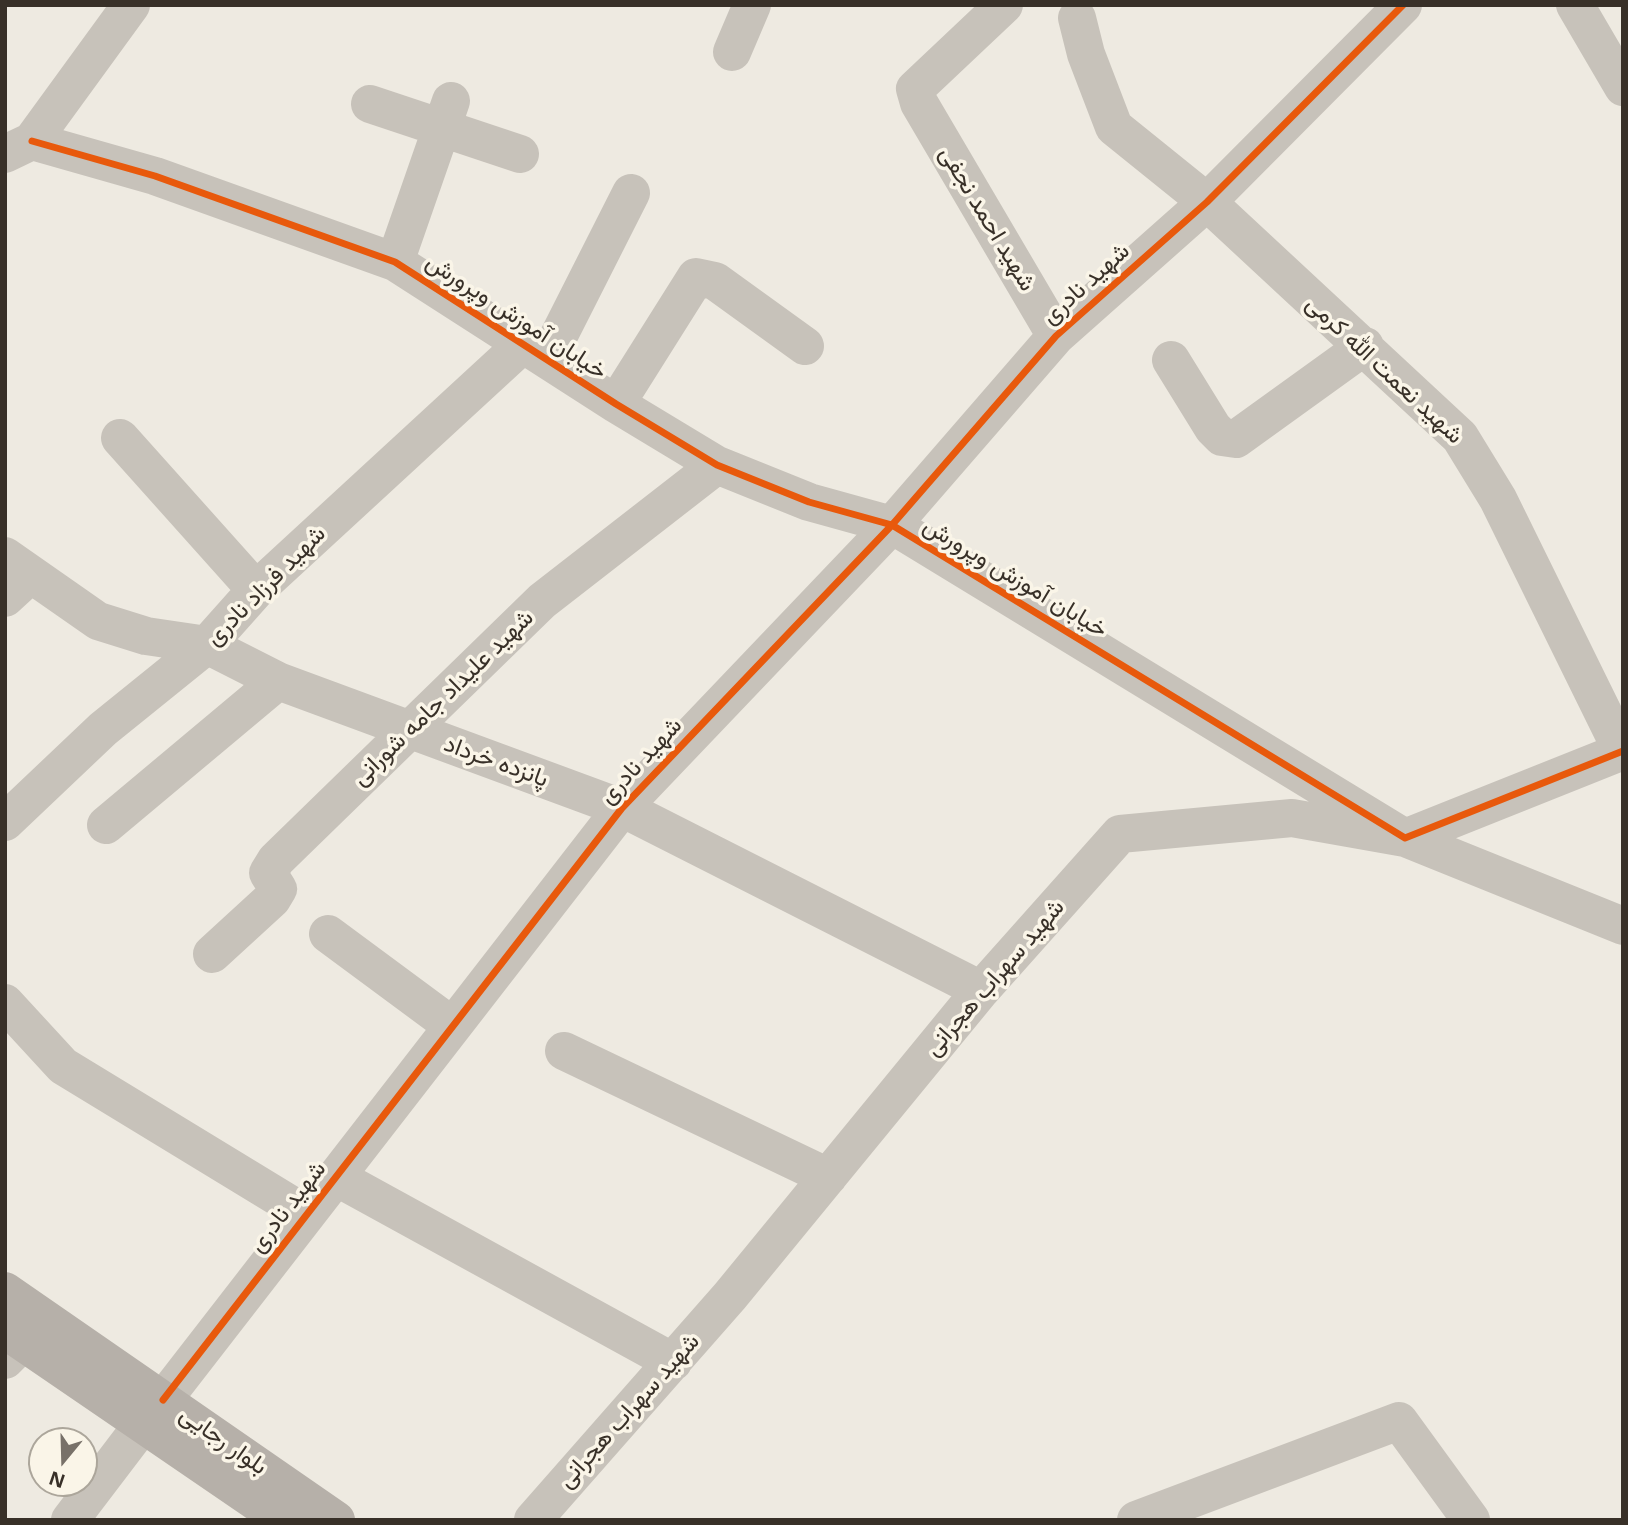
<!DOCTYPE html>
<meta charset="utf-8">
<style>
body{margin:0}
#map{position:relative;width:1628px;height:1525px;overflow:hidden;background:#eeeae1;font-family:"Open Sans",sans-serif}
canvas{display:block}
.frame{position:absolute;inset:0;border:7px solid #383028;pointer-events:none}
.north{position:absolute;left:28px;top:1427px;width:70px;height:70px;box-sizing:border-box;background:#faf5e8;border:2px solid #aca69b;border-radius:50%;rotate:199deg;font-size:19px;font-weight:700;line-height:28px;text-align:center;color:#383028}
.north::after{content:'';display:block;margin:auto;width:24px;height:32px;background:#787169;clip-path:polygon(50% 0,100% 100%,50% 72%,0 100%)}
</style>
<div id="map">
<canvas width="1628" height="1525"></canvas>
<div class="frame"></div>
<div class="north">N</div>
</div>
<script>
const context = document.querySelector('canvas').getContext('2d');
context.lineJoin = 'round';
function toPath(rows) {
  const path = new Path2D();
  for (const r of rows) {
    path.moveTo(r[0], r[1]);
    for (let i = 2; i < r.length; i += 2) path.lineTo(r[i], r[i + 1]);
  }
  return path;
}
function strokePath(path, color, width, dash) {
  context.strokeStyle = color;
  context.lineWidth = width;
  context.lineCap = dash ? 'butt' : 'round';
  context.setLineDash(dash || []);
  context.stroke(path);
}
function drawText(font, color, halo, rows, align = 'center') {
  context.font = font + ' "Open Sans",Vazirmatn,sans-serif';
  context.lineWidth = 7;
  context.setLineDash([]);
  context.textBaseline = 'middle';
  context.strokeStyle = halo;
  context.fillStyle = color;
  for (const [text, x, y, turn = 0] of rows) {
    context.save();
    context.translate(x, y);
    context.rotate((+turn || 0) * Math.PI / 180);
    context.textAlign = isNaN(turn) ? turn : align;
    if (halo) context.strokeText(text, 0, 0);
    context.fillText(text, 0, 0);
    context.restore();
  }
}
strokePath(toPath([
 [1004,5,915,89,919,103,1056,336],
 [1575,5,1623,87],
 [1077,18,1086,54,1114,127,1207,202,1460,437,1498,499,1622,751],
 [732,52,752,5],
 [370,104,520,154],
 [32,141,155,176,395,262,616,404,717,465,809,502,892,525,1405,838,1623,751],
 [5,154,32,141,131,5],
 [395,262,451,101],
 [547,359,631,193],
 [1171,360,1213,428,1222,437,1236,439,1365,346],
 [616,404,696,277,715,281,805,346],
 [120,438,256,590],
 [5,556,98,621,146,636,207,645,278,681,622,808,981,990],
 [5,598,30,575],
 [5,822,103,729,207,645,256,590,522,345],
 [106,825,278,681],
 [328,934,451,1025],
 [212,954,272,899,278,889,268,873,276,860,542,601,717,465],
 [5,1003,63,1066,306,1214],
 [564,1051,828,1177],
 [336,1177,673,1362],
 [5,1360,23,1342],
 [163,1400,622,808,892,525,1056,336,1207,202,1403,5],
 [70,1520,143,1424],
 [533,1520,730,1296,981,990,1120,834,1292,818,1405,838,1623,926],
 [1136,1520,1399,1421,1471,1520]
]), '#c7c2ba', 38);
strokePath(toPath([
 [5,1291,336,1520],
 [5,1330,283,1520]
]), '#b6b0a9', 38);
strokePath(toPath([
 [32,141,155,176,395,262,616,404,717,465,809,502,892,525,1405,838,1623,751],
 [163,1400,622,808,892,525,1056,336,1207,202,1403,5]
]), '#e8590c', 7);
drawText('24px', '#383028', '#faf5e8', [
 ["شهید احمد نجفی",987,219,59],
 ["شهید نادری",1086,284,-42],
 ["خیابان آموزش وپرورش",516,317,33],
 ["شهید نعمت الله کرمی",1384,370,43],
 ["خیابان آموزش وپرورش",1015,578,31],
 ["شهید فرزاد نادری",266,586,-45],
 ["شهید علیداد جامه شورانی",443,698,-44],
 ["شهید نادری",641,761,-47],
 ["پانزده خرداد",496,762,20],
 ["شهید سهراب هجرانی",995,978,-49],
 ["شهید نادری",288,1207,-52],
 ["شهید سهراب هجرانی",629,1411,-48],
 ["بلوار رجایی",223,1441,35]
]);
</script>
